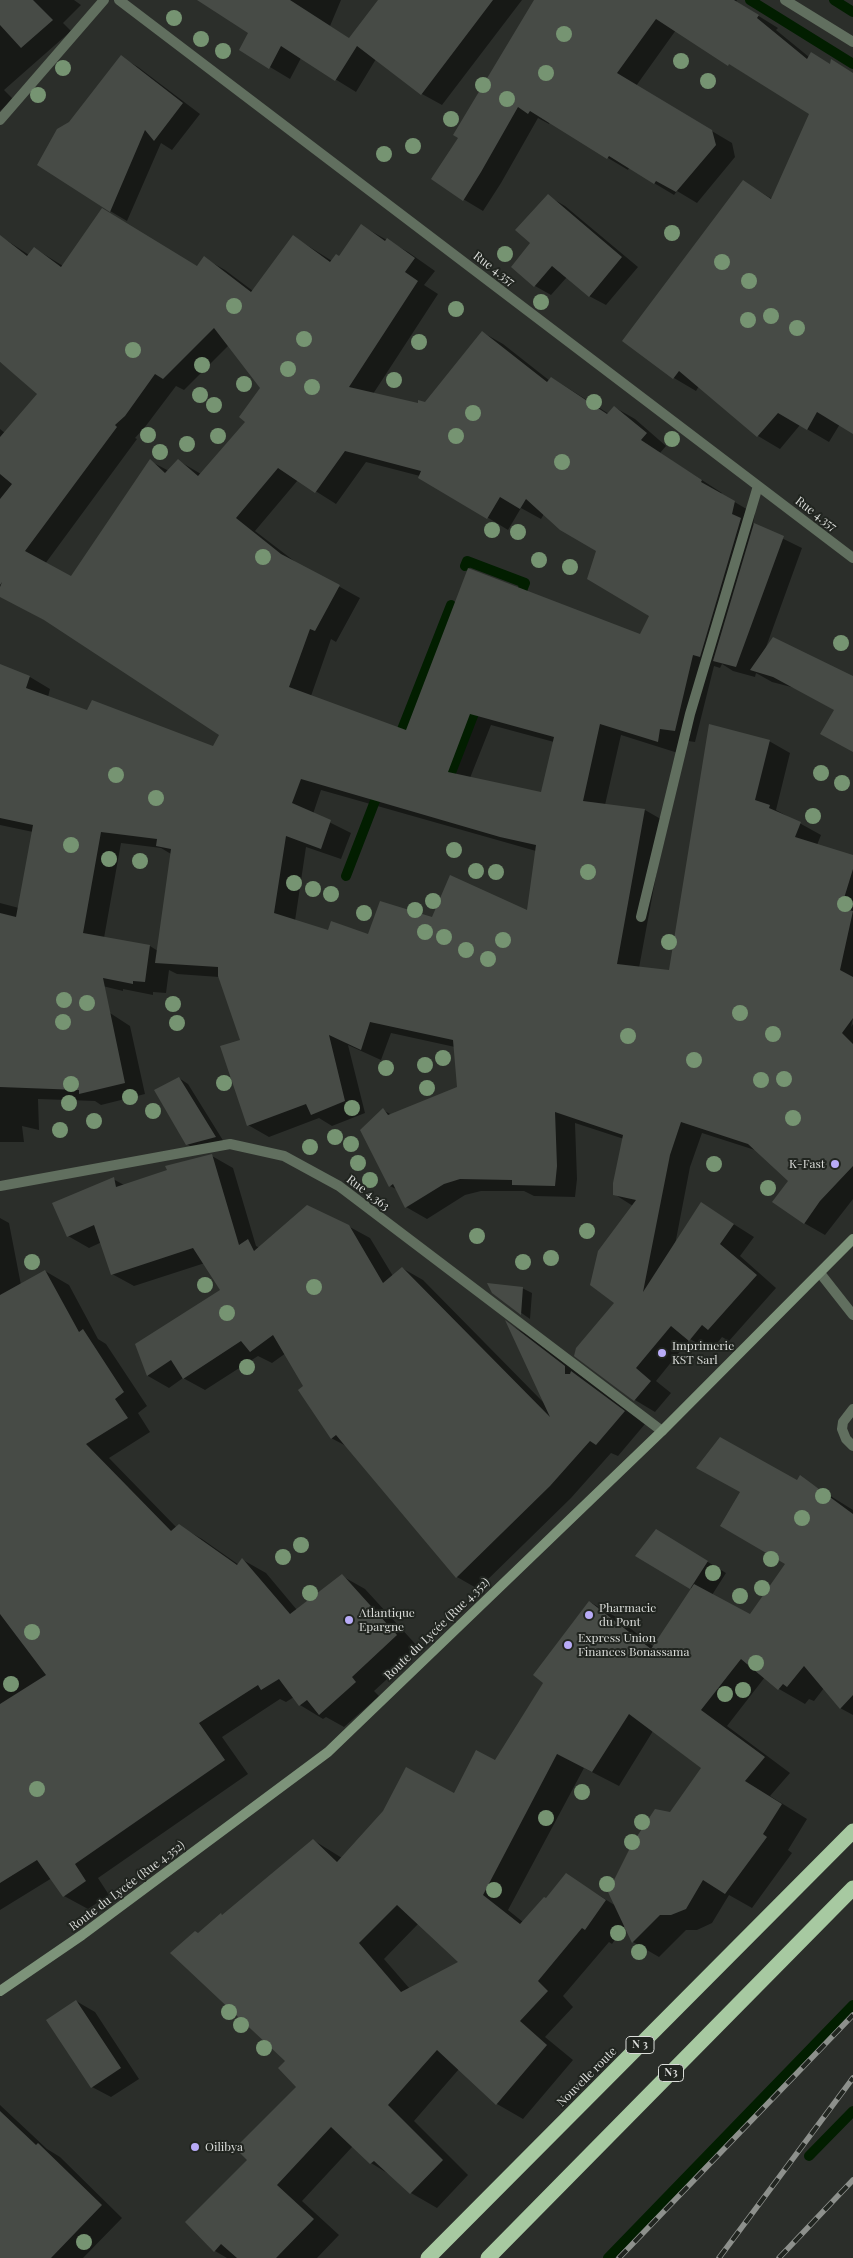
<!DOCTYPE html>
<meta charset="utf-8">
<style>
body{margin:0}
canvas{display:block;background:#2b2e2a}
</style>
<canvas width="853" height="2258"></canvas>
<script>
const context = document.querySelector('canvas').getContext('2d');
context.lineJoin = 'round';
function fill(path, color) {
  context.fillStyle = color;
  context.fill(path, 'evenodd');
}
function toPath(rows) {
  const path = new Path2D();
  for (const r of rows) {
    path.moveTo(r[0], r[1]);
    for (let i = 2; i < r.length; i += 2) path.lineTo(r[i], r[i + 1]);
  }
  return path;
}
function strokePath(path, color, width, dash) {
  context.strokeStyle = color;
  context.lineWidth = width;
  context.lineCap = dash ? 'butt' : 'round';
  context.setLineDash(dash || []);
  context.stroke(path);
}
function drawText(font, color, halo, rows, align = 'center') {
  context.font = font + ' "Playfair Display",serif';
  context.lineWidth = 4;
  context.setLineDash([]);
  context.textBaseline = 'middle';
  context.strokeStyle = halo;
  context.fillStyle = color;
  for (const [text, x, y, turn = 0] of rows) {
    context.save();
    context.translate(x, y);
    context.rotate((+turn || 0) * Math.PI / 180);
    context.textAlign = isNaN(turn) ? turn : align;
    if (halo) context.strokeText(text, 0, 0);
    context.fillText(text, 0, 0);
    context.restore();
  }
}
fill(toPath([
 [0,0,74,0,81,5,63,23,71,31,4,90,13,99,0,111],
 [204,0,341,0,330,26,350,39,379,0,522,0,442,105,422,94,376,59,356,92,301,58,290,79,270,67,250,33],
 [535,0,737,0,736,2,778,28,776,30,842,84,749,76,676,30,636,86,732,143,735,157,697,203,677,191,674,195,629,168,628,170,608,158,550,122,549,124,538,118,501,183,483,211,463,199,460,137],
 [121,57,138,67,200,114,172,150,161,143,127,221,110,211,70,123],
 [853,135,853,432,840,424,829,442,800,425,780,449,758,436,699,386,696,391,674,378,623,341,744,182,772,199],
 [548,196,565,206,638,267,606,305,589,296,567,277,551,295,535,286,532,243],
 [362,226,408,252,435,271,424,285,438,294,373,394,419,404,425,404,482,332,503,344,550,381,552,378,609,414,614,407,635,419,666,446,660,453,722,493,721,494,755,514,753,524,802,548,765,650,853,677,853,751,835,710,795,688,772,682,756,673,755,677,733,671,722,664,720,668,714,666,695,742,681,740,678,753,621,735,605,805,645,810,666,822,639,968,670,971,769,741,790,753,776,810,821,835,817,845,853,856,853,1017,851,1027,853,1024,853,1199,825,1235,804,1223,789,1180,758,1151,702,1133,690,1167,675,1245,702,1204,754,1237,740,1256,776,1288,729,1341,722,1337,711,1351,690,1339,656,1381,671,1393,655,1412,635,1400,615,1302,633,1206,614,1194,624,1139,575,1123,577,1179,575,1197,534,1196,524,1191,481,1191,465,1195,427,1219,406,1207,398,1190,390,1186,383,1110,392,1115,459,1088,455,1047,391,1033,381,1060,348,1045,365,1113,332,1126,319,1118,269,1137,248,1125,241,1040,219,977,177,974,169,970,166,993,153,992,153,995,123,989,123,991,0,961,0,903,19,908,33,832,0,825,0,666,30,677,50,689,48,697,88,712,214,747,220,734,54,625,0,596,0,429,5,433,39,394,0,362,0,236,29,255,34,248,63,266,198,267,204,258,225,270,253,291,294,237,332,261,339,257],
 [229,345,262,388,247,422,201,474,179,461,169,471,150,461,72,578,45,564,137,439,135,438,145,427,176,386,184,390],
 [366,462,420,476,508,530,521,508,541,519,544,514,598,551,650,616,641,635,407,732,311,696,331,639,336,642,360,598,298,564,255,531,298,480,336,504],
 [491,725,554,742,542,793,470,778],
 [321,790,536,851,528,911,433,918,368,935,328,932,295,921,306,847,341,859,351,833,313,814],
 [121,843,161,848,171,854,158,951,150,946,104,938],
 [0,1002,110,1013,130,1026,145,1094,101,1105,95,1101,38,1099,39,1130,22,1126,24,1142,0,1142],
 [179,1078,188,1084,224,1142,196,1150,187,1144],
 [212,1156,233,1168,256,1246,260,1248,348,1226,370,1238,393,1276,402,1268,423,1280,545,1404,507,1323,526,1334,645,1424,618,1456,611,1453,571,1498,478,1589,457,1577,348,1447,331,1438,286,1353,272,1363,258,1356,205,1390,183,1378,169,1388,148,1376,137,1344,222,1290,205,1263,134,1286,112,1274,102,1242,89,1248,68,1236,113,1179,126,1186],
 [0,1218,9,1223,21,1285,45,1271,69,1285,98,1339,106,1344,147,1406,138,1413,150,1432,109,1458,177,1528,179,1526,202,1539,239,1565,243,1560,266,1573,297,1610,342,1576,365,1589,420,1649,374,1691,379,1696,344,1727,326,1717,323,1719,300,1705,294,1697,286,1702,280,1699,222,1737,248,1774,98,1878,109,1895,88,1909,64,1896,52,1878,0,1910],
 [522,1288,532,1293,530,1319,493,1293],
 [800,1477,853,1510,853,1715,840,1708,824,1688,814,1701,809,1699,805,1704,779,1689,765,1677,727,1726,790,1773,770,1796,807,1819,788,1850,792,1853,752,1908,729,1895,712,1923,697,1930,686,1930,659,1957,633,1942,625,1925,612,1944,609,1942,563,1996,573,2007,545,2037,573,2060,523,2119,497,2104,459,2069,414,2121,468,2175,437,2208,411,2193,392,2176,371,2163,353,2146,302,2201,339,2235,317,2258,227,2258,215,2251,249,2159,297,2087,287,2061,199,1934,221,1914,223,1916,313,1840,342,1858,454,1794,495,1762,544,1682,590,1602,616,1617,654,1647,692,1589,637,1556,675,1542,726,1573,712,1595,750,1616,787,1563,797,1481],
 [653,1731,702,1768,670,1813,616,1906,567,1875,546,1900,523,1922,508,1910,584,1768,619,1786],
 [419,1923,461,1962,410,1989,384,1959],
 [76,2001,95,2012,139,2079,111,2097,92,2087],
 [0,2105,47,2149,60,2157,122,2218,83,2258,0,2258]
]), '#0007');
strokePath(toPath([
 [750,0,853,64],
 [834,0,853,12],
 [465,566,467,561,525,583,518,601],
 [399,737,451,605],
 [447,783,478,703],
 [346,876,380,788],
 [809,2156,853,2111],
 [608,2258,853,2005]
]), '#021e00', 10);
fill(toPath([
 [0,0,33,0,53,20,21,48,0,25],
 [197,0,290,0,349,38,378,0,493,0,421,95,357,46,335,81,281,46,269,69,239,50,248,33],
 [534,0,734,0,759,15,757,18,807,59,811,52,830,64,831,59,853,73,853,434,817,412,807,430,778,413,757,437,679,371,673,379,622,341,743,180,771,199,809,114,729,64,728,66,656,19,617,73,712,130,716,145,676,192,656,181,654,184,609,156,607,159,530,111,528,114,518,107,481,172,463,201,431,179,458,138,453,135],
 [121,55,183,103,154,141,145,130,110,212,37,165,57,129,69,122],
 [548,194,622,257,589,297,552,266,534,287,511,267,530,243,515,230],
 [102,208,197,266,204,256,251,292,293,235,330,262,336,254,339,256,361,224,385,241,387,238,415,258,405,272,418,281,349,387,418,403,418,400,425,402,482,331,547,382,551,377,607,414,614,406,647,433,641,440,702,480,701,482,735,501,732,514,741,518,700,657,693,655,675,731,660,729,658,742,600,724,583,801,645,809,617,964,669,970,709,724,770,740,755,800,770,805,769,808,801,822,795,837,853,855,853,869,841,908,853,911,840,970,853,977,853,1018,842,1033,853,1044,853,1166,820,1201,804,1224,772,1202,788,1181,748,1144,681,1122,670,1155,643,1292,701,1202,734,1224,720,1244,757,1275,708,1330,702,1325,689,1341,671,1326,636,1368,651,1381,634,1401,574,1356,576,1348,614,1303,590,1285,598,1251,636,1200,613,1195,613,1183,623,1135,555,1112,557,1166,555,1186,512,1185,512,1180,460,1179,444,1184,405,1208,393,1184,389,1187,360,1130,383,1108,388,1115,457,1087,453,1040,370,1022,361,1050,329,1035,345,1101,311,1115,306,1104,247,1126,220,1046,240,1040,218,976,218,967,155,963,171,849,156,846,157,839,101,832,83,933,150,945,145,982,133,981,133,984,103,978,125,1083,79,1094,79,1090,0,1087,0,913,16,917,33,825,0,818,0,664,30,676,26,688,87,710,92,700,213,746,219,735,44,620,0,597,0,587,2,582,0,585,0,499,12,484,0,474,0,437,37,394,0,362,0,235,27,256,34,247,61,267],
 [214,328,260,388,239,417,245,422,198,476,178,459,165,473,150,459,71,576,25,551,117,427,115,425,125,416,155,374,163,379],
 [345,451,421,471,418,478,487,519,500,497,520,509,526,499,560,530,596,551,587,579,649,616,640,634,468,568,406,730,289,687,310,629,315,631,340,585,281,554,236,518,278,468,315,493],
 [470,714,554,737,541,792,448,772],
 [301,779,500,837,536,845,527,910,450,875,432,917,380,901,368,934,331,921,328,930,274,913,286,836,321,849,331,820,292,803],
 [754,523,784,536,736,667,713,661],
 [773,637,853,676,853,752,820,734,834,710,773,677,750,670],
 [179,1077,216,1137,186,1145,154,1090],
 [212,1154,239,1245,248,1239,254,1251,307,1205,349,1225,383,1283,402,1267,550,1417,505,1320,565,1366,565,1374,570,1374,571,1371,625,1411,596,1445,590,1441,550,1486,456,1578,336,1435,331,1439,298,1390,303,1386,273,1335,250,1352,241,1341,183,1379,171,1360,147,1376,135,1344,220,1290,193,1248,111,1275,94,1225,67,1237,52,1203,114,1177,116,1187,167,1170,165,1166],
 [45,1270,79,1332,83,1329,124,1392,115,1399,128,1418,86,1444,171,1531,179,1524,237,1565,242,1558,290,1614,342,1574,397,1635,352,1677,356,1682,319,1715,307,1700,299,1706,279,1679,261,1690,258,1685,199,1723,225,1760,75,1864,86,1881,63,1897,37,1860,0,1883,0,1704,46,1675,0,1614,0,1295],
 [487,1283,523,1287,521,1315,492,1293],
 [720,1437,797,1480,800,1475,853,1514,853,1695,840,1709,804,1666,787,1687,783,1684,778,1690,741,1659,701,1710,765,1757,745,1781,782,1804,763,1834,767,1837,725,1894,703,1880,686,1909,671,1915,660,1915,632,1943,608,1892,632,1844,655,1809,670,1812,701,1768,629,1714,592,1772,557,1754,483,1895,520,1924,544,1897,546,1898,566,1873,606,1900,585,1930,582,1928,538,1981,548,1991,520,2021,547,2045,496,2105,437,2050,388,2105,443,2160,410,2194,374,2161,370,2164,331,2127,277,2185,314,2219,276,2258,237,2258,221,2244,214,2252,185,2222,247,2160,235,2148,296,2087,278,2068,285,2061,170,1953,195,1931,198,1933,221,1913,222,1915,313,1839,337,1862,383,1811,406,1767,454,1793,476,1750,495,1760,543,1683,533,1675,589,1601,651,1649,694,1584,750,1614,785,1564,720,1526,740,1492,696,1468],
 [397,1905,458,1962,401,1992,359,1943],
 [656,1529,708,1561,690,1589,635,1556],
 [76,2000,121,2068,91,2088,46,2020],
 [0,2111,36,2145,38,2143,102,2205,51,2258,0,2258]
]), '#474b46');
strokePath(toPath([
 [820,1273,853,1315],
 [853,1409,843,1422,842,1429,846,1439,853,1446]
]), '#616f5f', 10);
strokePath(toPath([
 [119,0,853,558],
 [785,0,853,42],
 [0,120,104,0],
 [641,917,690,714,758,486],
 [0,1186,230,1144,284,1156,339,1186,662,1431]
]), '#616f5f', 10);
strokePath(toPath([
 [0,1991,82,1935,328,1752,662,1431,853,1239]
]), '#7d937a', 10);
strokePath(toPath([
 [428,2258,853,1831],
 [488,2258,853,1888]
]), '#a7c9a1', 15);
const rail = toPath([
 [619,2258,853,2015],
 [719,2258,853,2078],
 [779,2258,853,2180]
]);
strokePath(rail, '#8d908c', 5.5);
strokePath(rail, '#212520', 4, [11]);
context.fillStyle = '#769472';
for (const [x, y] of [
 [174,18],
 [564,34],
 [201,39],
 [223,51],
 [681,61],
 [63,68],
 [546,73],
 [708,81],
 [483,85],
 [38,95],
 [507,99],
 [451,119],
 [413,146],
 [384,154],
 [672,233],
 [505,254],
 [722,262],
 [749,281],
 [541,302],
 [234,306],
 [456,309],
 [771,316],
 [748,320],
 [797,328],
 [304,339],
 [419,342],
 [133,350],
 [202,365],
 [288,369],
 [394,380],
 [244,384],
 [312,387],
 [200,395],
 [594,402],
 [214,405],
 [473,413],
 [148,435],
 [218,436],
 [456,436],
 [672,439],
 [187,444],
 [160,452],
 [562,462],
 [492,530],
 [518,532],
 [263,557],
 [539,560],
 [570,567],
 [841,643],
 [821,773],
 [116,775],
 [842,783],
 [156,798],
 [813,816],
 [71,845],
 [454,850],
 [109,859],
 [140,861],
 [476,871],
 [496,872],
 [588,872],
 [294,883],
 [313,889],
 [331,894],
 [433,901],
 [845,904],
 [415,910],
 [364,913],
 [425,932],
 [444,937],
 [503,940],
 [669,942],
 [466,950],
 [488,959],
 [64,1000],
 [87,1003],
 [173,1004],
 [740,1013],
 [63,1022],
 [177,1023],
 [773,1034],
 [628,1036],
 [443,1058],
 [694,1060],
 [425,1065],
 [386,1068],
 [784,1079],
 [761,1080],
 [224,1083],
 [71,1084],
 [427,1088],
 [130,1097],
 [69,1103],
 [352,1108],
 [153,1111],
 [793,1118],
 [94,1121],
 [60,1130],
 [335,1137],
 [351,1144],
 [310,1147],
 [358,1163],
 [714,1164],
 [370,1180],
 [768,1188],
 [587,1231],
 [477,1236],
 [551,1258],
 [32,1262],
 [523,1262],
 [205,1285],
 [314,1287],
 [227,1313],
 [247,1367],
 [823,1496],
 [802,1518],
 [301,1545],
 [283,1557],
 [771,1559],
 [713,1573],
 [762,1588],
 [310,1593],
 [740,1596],
 [32,1632],
 [756,1663],
 [11,1684],
 [743,1690],
 [725,1694],
 [37,1789],
 [582,1792],
 [546,1818],
 [642,1822],
 [632,1842],
 [607,1884],
 [494,1890],
 [618,1933],
 [639,1952],
 [229,2012],
 [241,2025],
 [264,2048],
 [84,2242]
]) {
  context.beginPath();
  context.arc(x, y, 8, 0, 2 * Math.PI);
  context.fill();
}
for (const [x, y, r, color] of [
 [835,1164,5,"#b8abf7"],
 [662,1353,5,"#b8abf7"],
 [589,1615,5,"#b8abf7"],
 [349,1620,5,"#b8abf7"],
 [568,1645,5,"#b8abf7"],
 [195,2147,5,"#b8abf7"]
]) {
  const dot = new Path2D();
  dot.arc(x, y, r, 0, 2 * Math.PI);
  context.fillStyle = color;
  context.fill(dot);
  strokePath(dot, '#212520', 2);
}
for (const [x, y, w] of [
 [640,2045,28],
 [671,2073,25]
]) {
  const box = new Path2D();
  box.roundRect(x - w / 2, y - 8.5, w, 17, 4);
  context.fillStyle = '#212520';
  context.fill(box);
  strokePath(box, '#dadcd9', 1);
}
drawText('bold 11px', '#dadcd9', null, [
 ["N 3",640,2045],
 ["N3",671,2073]
]);
drawText('12px', '#dadcd9', '#212520', [
 ["Rue 4.357",494,269,37],
 ["Rue 4.357",816,514,37],
 ["Rue 4.363",368,1193,37],
 ["Route du Lycée (Rue 4.352)",437,1629,-44],
 ["Route du Lycée (Rue 4.352)",127,1886,-37],
 ["Nouvelle route",587,2077,-45]
]);
drawText('12px', '#dadcd9', '#212520', [
 ["K-Fast",825,1164,"right"],
 ["Imprimerie",672,1346],
 ["KST Sarl",672,1360],
 ["Pharmacie",599,1608],
 ["du Pont",599,1622],
 ["Atlantique",359,1613],
 ["Epargne",359,1627],
 ["Express Union",578,1638],
 ["Finances Bonassama",578,1652],
 ["Oilibya",205,2147]
], 'left');
</script>
